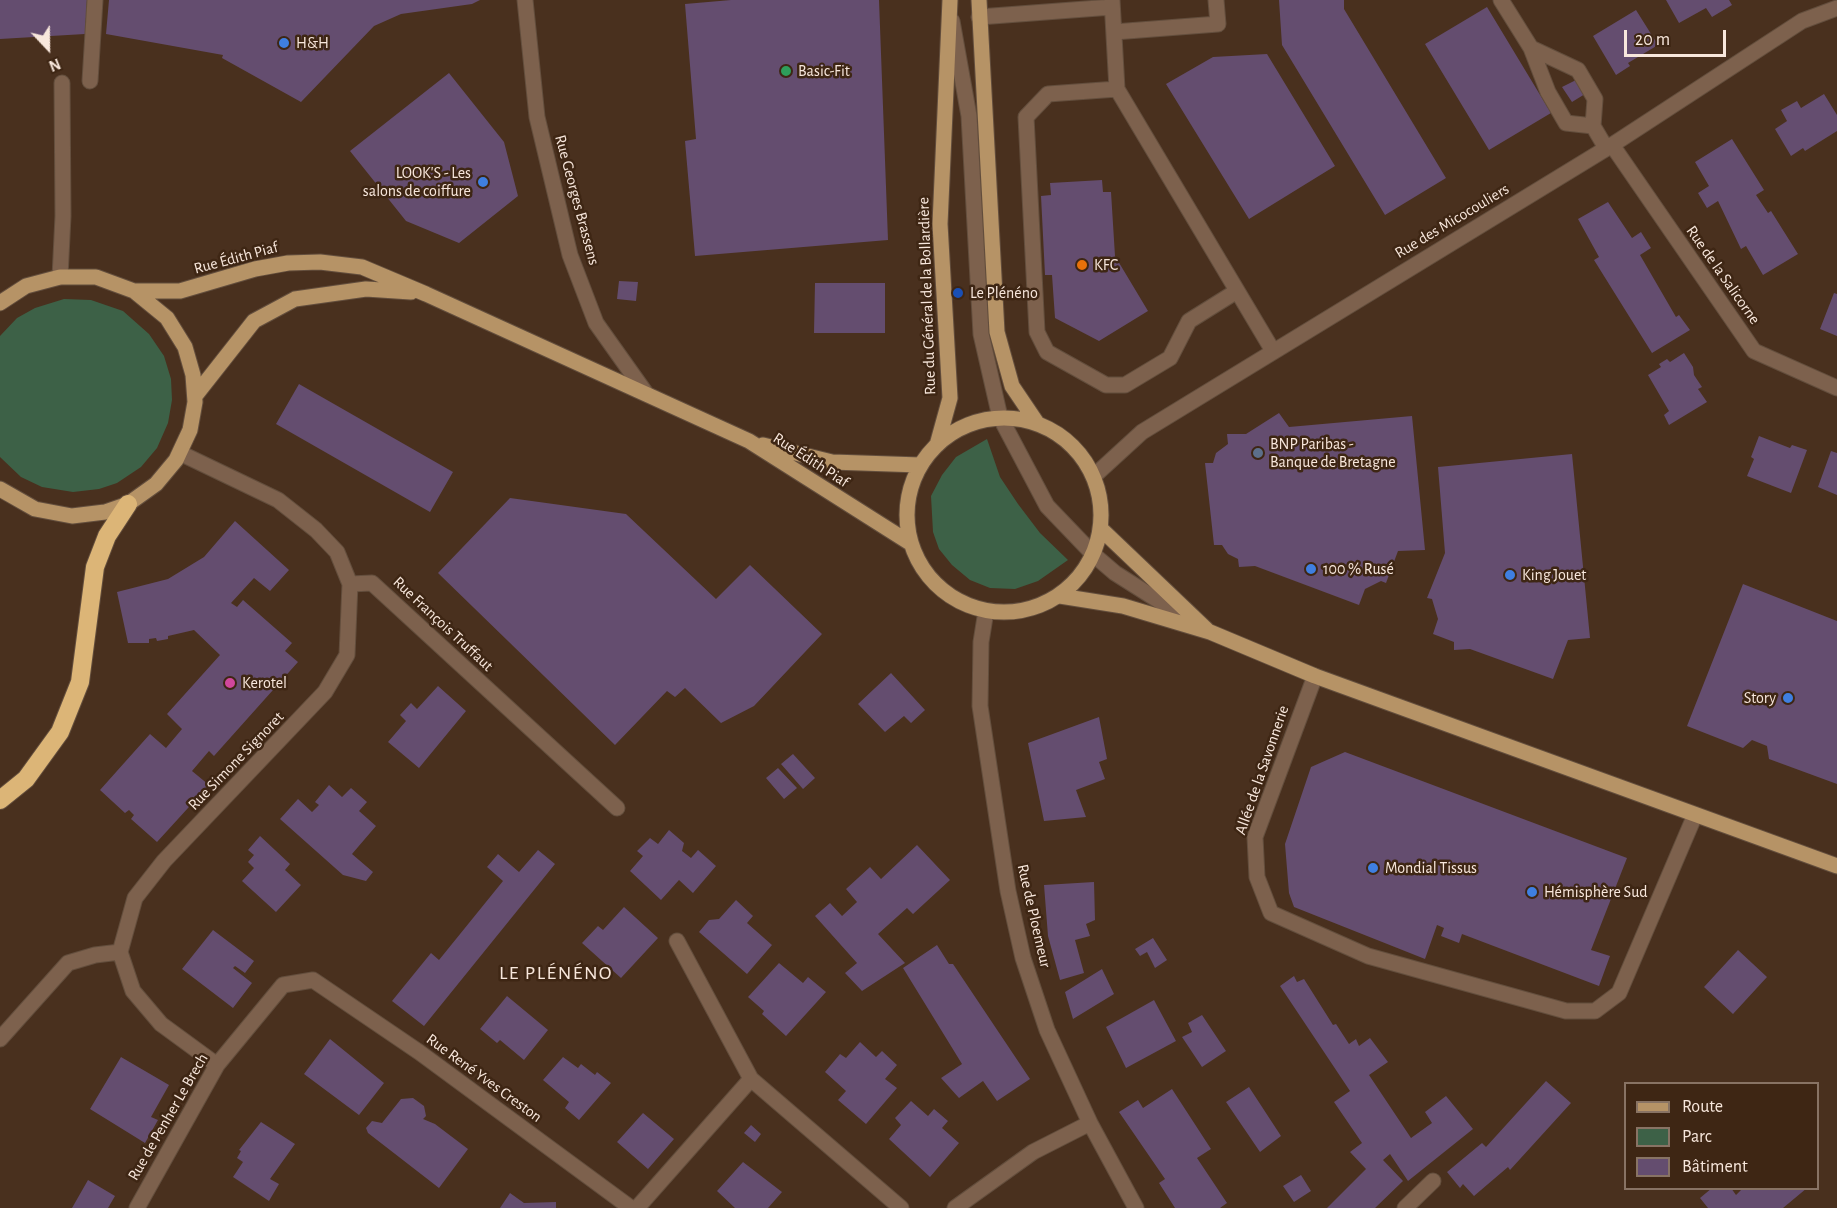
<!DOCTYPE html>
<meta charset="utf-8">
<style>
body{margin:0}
#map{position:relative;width:1837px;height:1208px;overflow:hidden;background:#49301e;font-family:"Alegreya Sans",sans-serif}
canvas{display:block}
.legend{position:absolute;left:1624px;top:1082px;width:195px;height:108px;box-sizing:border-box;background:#3e2614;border:2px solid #887364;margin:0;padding:8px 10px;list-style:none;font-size:18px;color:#f8e7dc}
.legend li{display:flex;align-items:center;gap:12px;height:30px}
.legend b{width:30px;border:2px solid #887364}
.north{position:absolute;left:18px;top:18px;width:60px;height:60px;-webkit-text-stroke:4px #3e2614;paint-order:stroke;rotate:158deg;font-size:16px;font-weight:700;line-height:24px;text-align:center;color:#f8e7dc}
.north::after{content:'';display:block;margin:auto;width:21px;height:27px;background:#f8e7dc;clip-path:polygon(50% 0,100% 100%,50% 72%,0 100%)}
.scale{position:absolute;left:1624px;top:30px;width:102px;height:27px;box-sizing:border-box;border:3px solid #f8e7dc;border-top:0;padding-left:8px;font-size:18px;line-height:21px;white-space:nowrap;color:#f8e7dc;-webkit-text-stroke:4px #3e2614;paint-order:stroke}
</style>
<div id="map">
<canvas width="1837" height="1208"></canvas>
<ul class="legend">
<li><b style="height:8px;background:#b69366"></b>Route</li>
<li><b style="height:16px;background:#3d6147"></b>Parc</li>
<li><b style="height:16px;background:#644d6f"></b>Bâtiment</li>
</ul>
<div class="north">N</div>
<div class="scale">20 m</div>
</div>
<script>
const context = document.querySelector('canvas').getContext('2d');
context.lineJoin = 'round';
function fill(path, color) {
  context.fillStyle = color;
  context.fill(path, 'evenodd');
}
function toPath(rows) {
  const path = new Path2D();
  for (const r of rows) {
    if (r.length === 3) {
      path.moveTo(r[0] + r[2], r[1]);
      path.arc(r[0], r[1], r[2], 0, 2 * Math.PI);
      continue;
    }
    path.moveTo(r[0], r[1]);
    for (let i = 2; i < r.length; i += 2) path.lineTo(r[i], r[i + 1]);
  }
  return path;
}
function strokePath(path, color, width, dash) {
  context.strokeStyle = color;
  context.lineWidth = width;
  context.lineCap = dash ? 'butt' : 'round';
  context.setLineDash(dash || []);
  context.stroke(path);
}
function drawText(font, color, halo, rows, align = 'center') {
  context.font = font + ' "Alegreya Sans",sans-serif';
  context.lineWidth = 5;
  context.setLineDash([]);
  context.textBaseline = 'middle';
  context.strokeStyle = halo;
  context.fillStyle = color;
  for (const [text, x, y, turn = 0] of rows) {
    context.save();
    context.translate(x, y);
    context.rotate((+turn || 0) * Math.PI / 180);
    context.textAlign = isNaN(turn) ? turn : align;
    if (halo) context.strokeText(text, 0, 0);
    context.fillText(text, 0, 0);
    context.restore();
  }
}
fill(toPath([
 [64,299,91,300,123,311,149,334,164,356,171,379,172,400,168,423,157,448,141,467,117,483,99,489,73,492,42,487,21,477,0,457,0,336,17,318,35,308],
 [987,439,1000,477,1018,504,1040,533,1068,560,1038,581,1015,589,990,588,970,580,952,565,939,549,933,532,931,496,942,475,956,457]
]), '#3d6147');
fill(toPath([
 [0,0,87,0,85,34,0,39],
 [109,0,480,0,472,4,401,14,374,26,301,102,222,58,223,55,106,34],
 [731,0,879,0,888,240,695,256,685,141,696,139,685,4],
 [1279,0,1344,0,1344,9,1446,178,1385,215,1282,45],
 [1666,0,1729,0,1732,5,1712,17,1706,8,1679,23],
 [1487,7,1551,113,1489,150,1425,44],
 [1636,10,1658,45,1628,63,1630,66,1616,75,1593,36],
 [1267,54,1335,166,1249,219,1166,84,1213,57],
 [449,73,504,142,518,196,459,243,406,221,350,151],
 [1576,80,1585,94,1572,102,1562,87],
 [1824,94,1837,115,1837,131,1805,151,1803,148,1791,156,1775,129,1787,121,1781,110,1797,101,1801,108],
 [1732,139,1764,190,1756,195,1768,213,1771,211,1798,254,1763,275,1746,246,1741,249,1718,201,1707,208,1698,193,1709,186,1695,162],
 [1102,180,1103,192,1111,192,1115,256,1148,311,1099,341,1055,318,1052,275,1045,275,1041,196,1051,195,1050,183],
 [1608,202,1632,238,1641,232,1651,248,1640,255,1676,317,1679,315,1690,330,1652,353,1594,260,1599,257,1578,219],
 [619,281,638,282,636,301,617,299],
 [815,283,885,283,885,333,814,333],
 [1834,293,1837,294,1837,336,1820,329],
 [1684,353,1693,367,1694,375,1702,387,1698,389,1707,402,1669,425,1664,415,1669,411,1648,375,1661,367,1659,364,1667,359,1670,362],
 [299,384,453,472,430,512,276,424],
 [1279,413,1289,427,1412,416,1425,550,1398,551,1386,583,1381,581,1365,589,1359,605,1255,566,1239,567,1238,559,1228,554,1222,545,1214,545,1205,463,1213,463,1216,453,1228,444,1227,434,1246,434],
 [1759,436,1790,448,1792,445,1807,450,1791,493,1747,476,1754,459,1751,457],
 [1831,451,1837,453,1837,495,1818,487],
 [1572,454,1590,638,1568,640,1553,679,1470,649,1454,650,1454,642,1433,634,1438,619,1432,599,1427,598,1445,553,1438,467],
 [510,498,626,514,716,599,750,565,822,634,754,706,721,723,685,688,675,697,667,691,615,745,438,573],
 [235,521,289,570,270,591,254,578,231,603,237,607,243,600,292,643,285,651,298,662,214,756,209,751,192,771,209,785,157,842,131,819,134,815,129,810,125,813,100,790,150,734,166,748,182,729,167,714,220,655,194,630,168,636,168,639,157,641,156,638,149,639,149,643,128,643,117,592,168,579,204,557],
 [1743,584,1837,621,1837,784,1769,759,1767,746,1752,740,1743,748,1687,726],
 [891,673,925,710,911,723,904,716,885,732,858,704],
 [438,686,466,711,419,768,388,742,406,721,400,715,411,703,417,709],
 [1099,717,1107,759,1099,762,1105,779,1076,790,1086,817,1044,821,1028,743],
 [1345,752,1627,858,1591,950,1610,956,1599,986,1462,934,1459,943,1441,936,1444,928,1437,925,1425,959,1294,907,1289,893,1285,844,1311,767],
 [793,754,815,778,803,789,781,764],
 [778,768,797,788,784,799,766,778],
 [329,785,342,797,351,788,367,802,359,811,376,826,352,854,373,872,366,881,343,875,280,819,298,799,312,812,319,805,315,802],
 [669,830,684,843,682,851,691,858,698,850,716,866,693,893,679,880,661,900,630,871,643,856,637,851,650,838,658,844],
 [260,836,290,864,285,870,301,885,276,912,242,881,254,868,248,862,254,855,248,850],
 [917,845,950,880,913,914,907,908,878,934,905,963,862,991,845,973,857,963,815,916,830,903,842,916,857,902,846,889,870,867,881,879],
 [538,850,555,864,424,1026,392,1001,431,953,439,960,503,881,487,867,498,854,519,872],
 [1094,882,1095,920,1086,924,1090,936,1075,940,1084,973,1060,980,1048,936,1044,885],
 [736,900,753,916,747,923,772,945,747,974,699,932,709,920,719,919],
 [624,907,658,938,621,978,582,943,598,926,603,930],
 [213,930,254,961,245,973,235,966,233,968,252,983,233,1008,182,969],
 [1153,938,1167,960,1155,968,1147,952,1140,956,1135,949],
 [937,945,949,964,953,964,1030,1079,997,1101,983,1081,959,1098,941,1078,962,1064,903,968],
 [1738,950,1767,977,1733,1014,1704,987],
 [779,963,803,983,808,977,826,992,786,1036,762,1014,764,1011,748,997],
 [1102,969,1114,994,1073,1019,1065,992],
 [1294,976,1297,982,1304,979,1333,1025,1336,1024,1349,1044,1356,1039,1359,1046,1370,1038,1388,1062,1369,1075,1411,1138,1432,1123,1425,1112,1446,1096,1473,1129,1408,1181,1390,1154,1383,1160,1403,1181,1375,1208,1327,1208,1366,1169,1350,1152,1362,1143,1334,1102,1350,1091,1280,986],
 [507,996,548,1030,524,1060,500,1040,497,1043,480,1029],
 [1154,1000,1176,1041,1126,1068,1106,1027],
 [1202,1015,1226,1051,1202,1067,1182,1037,1192,1032,1188,1023],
 [330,1039,384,1083,359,1115,304,1074],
 [860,1042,876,1057,882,1051,897,1065,885,1079,897,1088,866,1124,838,1100,846,1091,825,1072,840,1054,846,1058],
 [121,1057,169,1085,151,1117,158,1120,145,1143,90,1109],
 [563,1057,578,1068,581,1064,595,1075,597,1072,611,1083,579,1120,565,1108,569,1102,543,1080],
 [1546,1081,1571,1103,1510,1170,1508,1167,1474,1196,1463,1184,1460,1188,1447,1172,1482,1143,1486,1147],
 [1249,1087,1281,1136,1260,1152,1226,1102],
 [1172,1089,1211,1149,1197,1158,1227,1203,1220,1208,1175,1208,1159,1183,1165,1179,1119,1112,1138,1100,1143,1108],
 [413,1098,424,1106,426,1116,423,1119,435,1124,468,1149,439,1188,368,1133,366,1128,372,1121,382,1123,401,1099],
 [911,1101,928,1116,934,1109,948,1121,942,1128,959,1143,930,1177,889,1139,901,1125,895,1118],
 [643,1113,674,1139,648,1169,617,1142],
 [261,1122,295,1144,270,1179,279,1184,269,1201,233,1177,243,1162,237,1158,241,1151,239,1150],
 [751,1125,761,1134,755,1142,744,1133],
 [743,1162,782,1192,768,1208,735,1208,717,1191],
 [1301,1175,1311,1191,1294,1202,1283,1186],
 [88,1180,115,1196,108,1208,72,1208],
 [1712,1188,1731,1188,1736,1195,1743,1188,1807,1188,1783,1208,1708,1208,1700,1198],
 [510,1193,524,1203,556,1202,556,1208,500,1208]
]), '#644d6f');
const minor = toPath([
 [525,0,537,117,570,255,596,323,645,392],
 [1112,0,1117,89,1273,351],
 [1501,0,1531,48,1578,70,1595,99,1593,126,1606,148],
 [979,17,1112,7],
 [952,21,969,116,981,334,1000,417,1047,506,1094,555,1115,573,1197,625],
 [1114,32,1218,24,1216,0],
 [1531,48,1548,92,1566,123,1593,126],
 [90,81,95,0],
 [1117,89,1048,94,1026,117,1037,332,1047,352,1106,385,1125,385,1170,358,1189,321,1237,291],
 [1612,145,1754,351,1837,388],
 [60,277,63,216,62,83],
 [180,453,278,500,316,530,337,552,350,584,372,583,617,808],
 [1094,476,1142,432,1612,145,1802,21,1837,8],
 [986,611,981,642,980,706,1008,891,1023,958,1047,1030,1090,1123,1136,1208],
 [1315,676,1255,837,1257,877,1271,913,1368,956,1566,1011,1595,1011,1619,993,1695,815],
 [677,941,751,1079,901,1208],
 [0,1039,68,963,95,955,120,952],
 [217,1065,161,1024,133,991,120,952,135,898,164,861,325,692,347,655,350,584],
 [137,1208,217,1065,283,985,313,980,419,1052,631,1208],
 [637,1208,751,1079],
 [955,1208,1033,1152,1090,1123],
 [1405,1208,1433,1181]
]);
const major = toPath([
 [979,0,997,332,1012,386,1037,423],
 [134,291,180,291,255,269,288,263,320,262,362,267,426,294,749,441,910,543],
 [0,303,26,286,60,277,96,277,134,291,167,318,185,347,193,375,195,402,190,430,176,460,156,484,128,504,105,512,72,516,35,509,0,489],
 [195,396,254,321,295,299,366,289,411,292],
 [1004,515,97],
 [763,445,832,462,920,465],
 [937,445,950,398,940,224,950,0],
 [1101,529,1207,630],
 [1060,596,1123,606,1210,632,1315,676,1837,866]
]);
const highway = toPath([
 [0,800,26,779,60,732,80,682,95,567,107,536,128,504]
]);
strokePath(minor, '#634e3d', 17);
strokePath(major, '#634e3d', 17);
strokePath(highway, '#634e3d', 20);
strokePath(minor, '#7d614d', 15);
strokePath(major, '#b69366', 15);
strokePath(highway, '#dcb577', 18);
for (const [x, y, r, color] of [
 [284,43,6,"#3f7fe0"],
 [786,71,6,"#2e9e5b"],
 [483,182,6,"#3f7fe0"],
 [1082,265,6,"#e8710a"],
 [958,293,6,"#1a4fb4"],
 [1258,453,6,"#5c6f8a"],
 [1311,569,6,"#3f7fe0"],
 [1510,575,6,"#3f7fe0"],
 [230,683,6,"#d1479c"],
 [1788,698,6,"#3f7fe0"],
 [1373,868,6,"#3f7fe0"],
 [1532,892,6,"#3f7fe0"]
]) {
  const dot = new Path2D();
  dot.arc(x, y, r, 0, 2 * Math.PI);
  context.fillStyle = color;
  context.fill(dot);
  strokePath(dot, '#3e2614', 2);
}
drawText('16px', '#f8e7dc', '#3e2614', [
 ["H&H",296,43],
 ["Basic-Fit",798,71],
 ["LOOK'S - Les",471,173,"right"],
 ["salons de coiffure",471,191,"right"],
 ["KFC",1094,265],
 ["Le Plénéno",970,293],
 ["BNP Paribas -",1270,444],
 ["Banque de Bretagne",1270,462],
 ["100 % Rusé",1323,569],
 ["King Jouet",1522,575],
 ["Kerotel",242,683],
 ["Story",1776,698,"right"],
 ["Mondial Tissus",1385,868],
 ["Hémisphère Sud",1544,892]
], 'left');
drawText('16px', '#f8e7dc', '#3e2614', [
 ["Rue Georges Brassens",577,200,75],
 ["Rue des Micocouliers",1452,221,-31],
 ["Rue Édith Piaf",236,258,-15],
 ["Rue de la Salicorne",1723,275,55],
 ["Rue du Général de la Bollardière",927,296,-92],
 ["Rue Édith Piaf",811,460,33],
 ["Rue François Truffaut",443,624,43],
 ["Rue Simone Signoret",236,761,-46],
 ["Allée de la Savonnerie",1262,770,-71],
 ["Rue de Ploemeur",1034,916,77],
 ["Rue René Yves Creston",484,1078,36],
 ["Rue de Penher Le Brech",168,1117,-60]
]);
context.letterSpacing = '1.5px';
drawText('20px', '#f8e7dc', '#3e2614', [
 ["LE PLÉNÉNO",556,973]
]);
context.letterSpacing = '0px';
</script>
